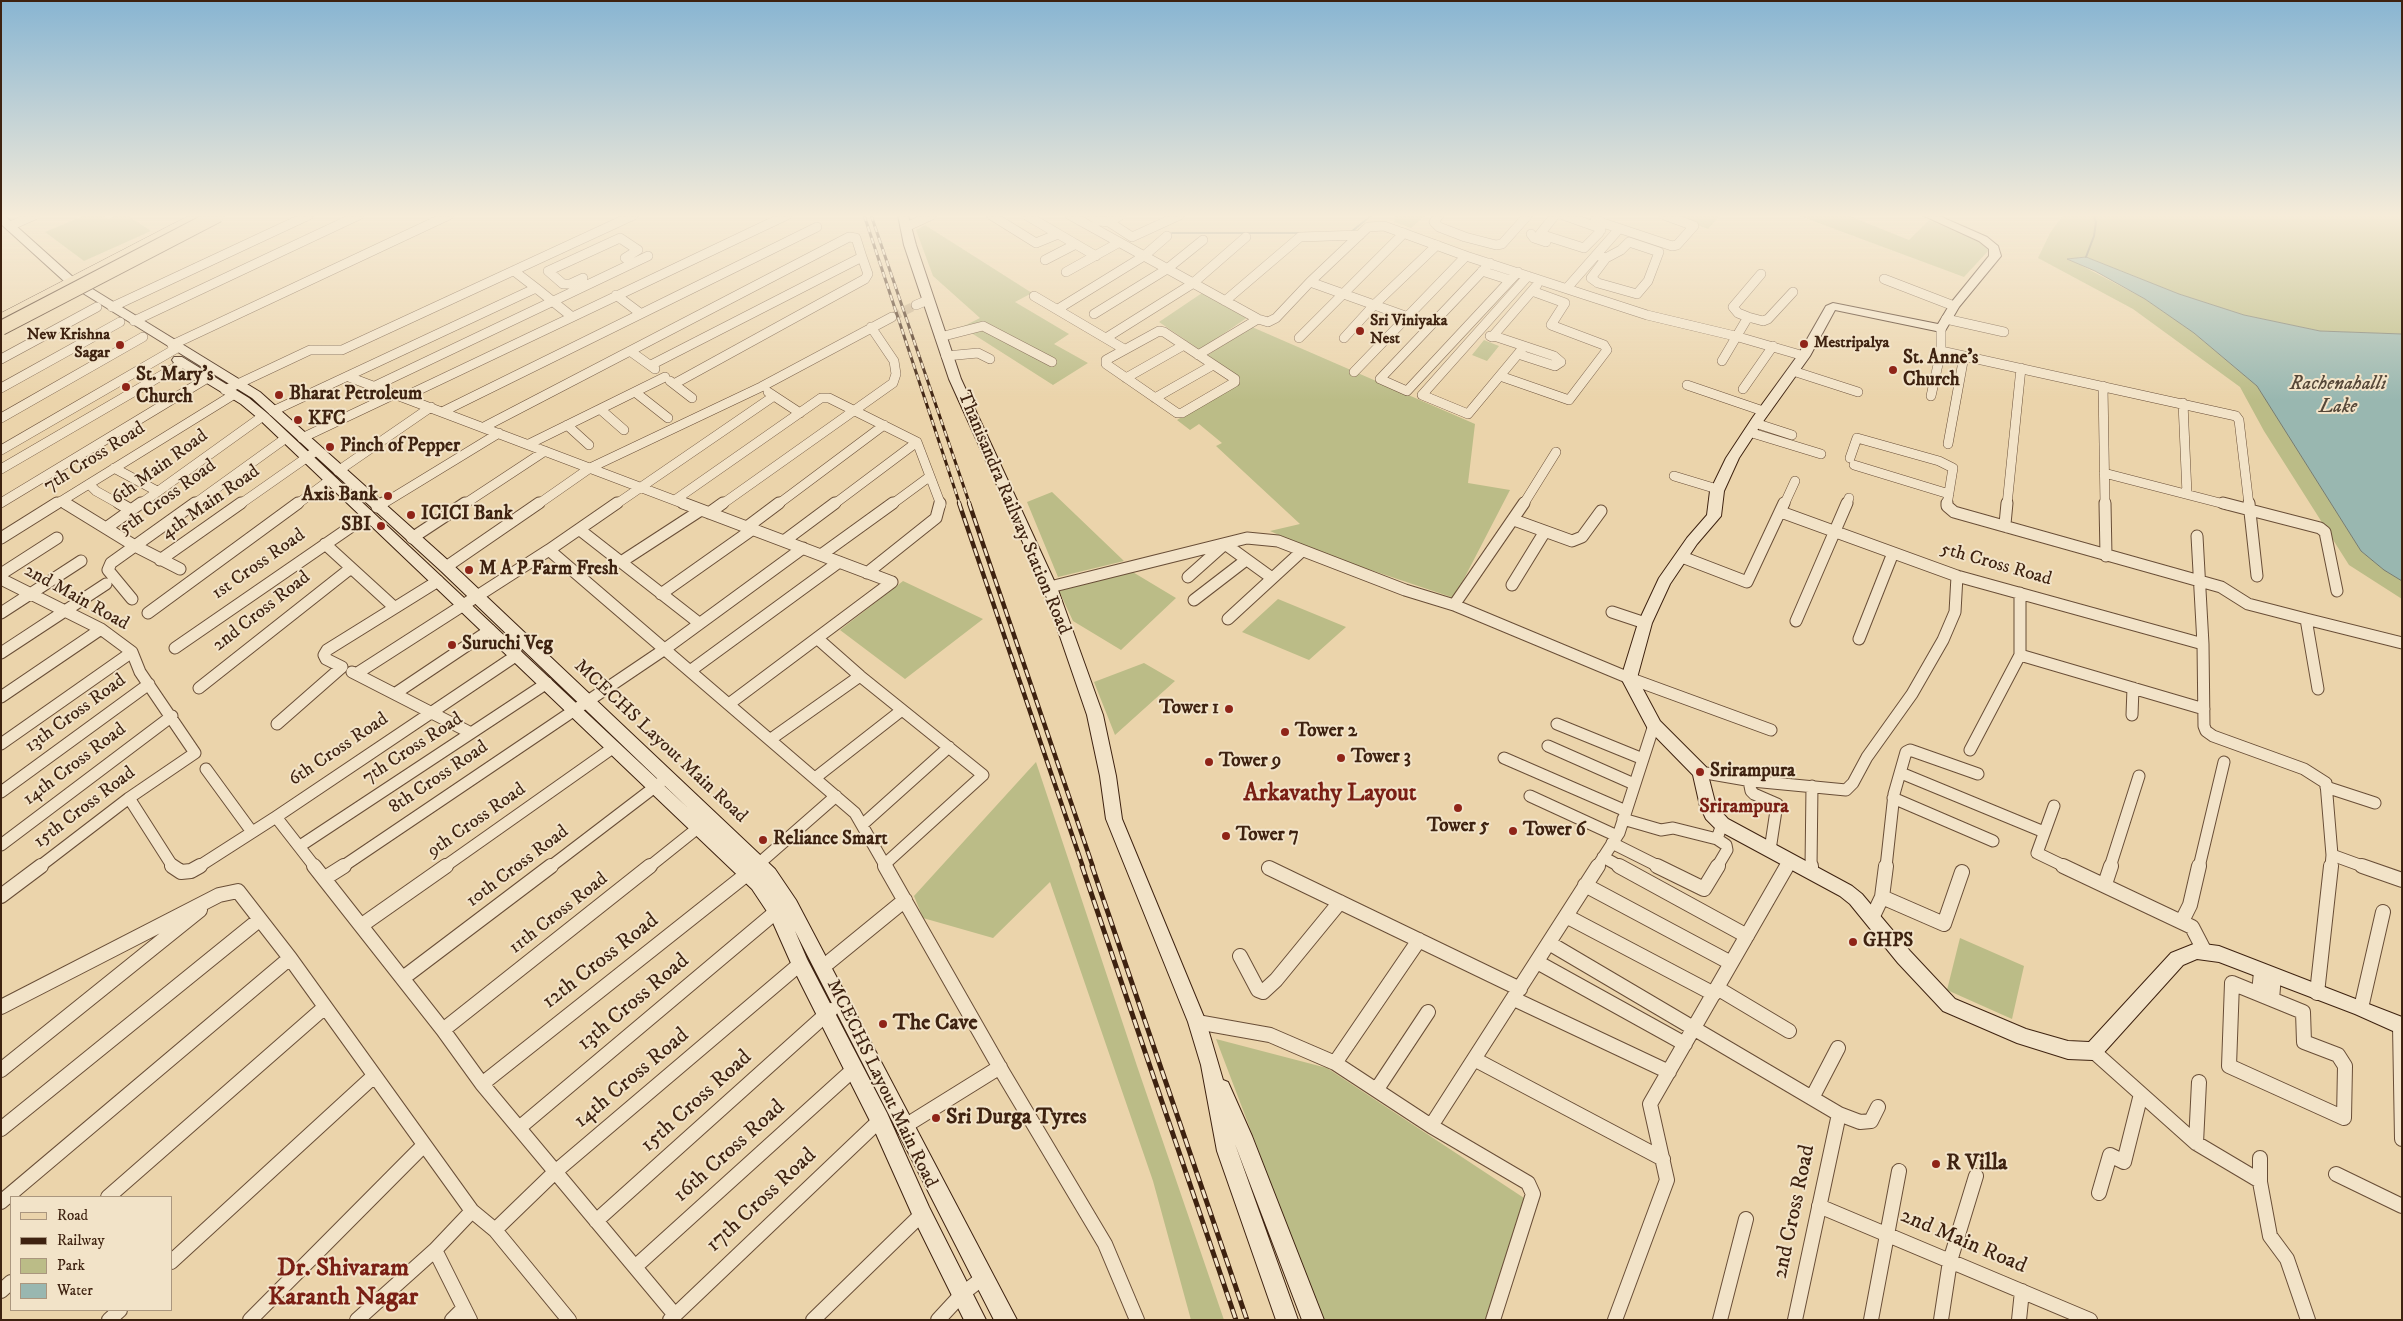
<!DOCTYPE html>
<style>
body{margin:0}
#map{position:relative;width:2403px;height:1321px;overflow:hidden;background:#ebd4ab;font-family:"IM FELL DW Pica",serif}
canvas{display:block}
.frame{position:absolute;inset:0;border:2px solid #3e2210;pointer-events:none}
.legend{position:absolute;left:10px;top:1196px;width:162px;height:115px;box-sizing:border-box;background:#f2e3c8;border:1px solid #aa967e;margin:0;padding:6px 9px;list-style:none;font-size:15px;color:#3e2210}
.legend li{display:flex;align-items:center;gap:10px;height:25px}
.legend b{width:25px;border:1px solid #aa967e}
</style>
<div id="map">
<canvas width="2403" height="1321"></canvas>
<div class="frame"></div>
<ul class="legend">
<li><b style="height:6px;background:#ebd4ab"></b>Road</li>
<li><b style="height:6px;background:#3e2210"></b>Railway</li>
<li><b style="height:14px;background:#bbbc87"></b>Park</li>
<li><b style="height:14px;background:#99b7b0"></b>Water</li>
</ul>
</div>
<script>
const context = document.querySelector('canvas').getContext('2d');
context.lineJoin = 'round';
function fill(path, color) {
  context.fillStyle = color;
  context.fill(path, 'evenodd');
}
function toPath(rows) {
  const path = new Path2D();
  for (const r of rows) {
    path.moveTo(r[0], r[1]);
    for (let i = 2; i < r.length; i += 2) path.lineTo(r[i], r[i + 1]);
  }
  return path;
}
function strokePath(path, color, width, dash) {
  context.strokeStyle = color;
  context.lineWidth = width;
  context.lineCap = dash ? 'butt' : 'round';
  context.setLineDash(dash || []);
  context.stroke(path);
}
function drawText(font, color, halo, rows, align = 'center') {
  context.font = font + ' "IM FELL DW Pica",serif';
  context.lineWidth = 4;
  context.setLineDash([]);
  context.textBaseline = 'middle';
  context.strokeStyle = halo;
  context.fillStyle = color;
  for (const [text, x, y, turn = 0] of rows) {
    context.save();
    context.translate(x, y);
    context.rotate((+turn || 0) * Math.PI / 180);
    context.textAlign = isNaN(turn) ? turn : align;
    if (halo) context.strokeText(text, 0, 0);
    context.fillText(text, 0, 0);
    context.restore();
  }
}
fill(toPath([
 [85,215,102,215,108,219,117,215,127,215,151,231,84,261,45,232],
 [1396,215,1426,215,1411,228,1394,222],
 [1669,215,1721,215,1708,229],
 [1797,215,1847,215,1909,240,1929,220,1978,241,1989,250,1964,277],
 [2063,215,2402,215,2402,334,2320,331,2244,315,2179,294,2086,257,2069,259,2145,299,2194,333,2257,386,2361,551,2384,570,2402,581,2402,599,2349,565,2264,431,2240,387,2133,309,2038,258,2050,233],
 [925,225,1032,293,1015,302,1069,334,1054,344,1088,363,1053,385,962,327,980,318,933,276,916,230],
 [1202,293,1248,317,1200,350,1159,322],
 [1252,327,1475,424,1468,483,1510,490,1454,598,1320,553,1270,531,1300,524,1216,446,1222,443,1199,424,1190,430,1177,420,1239,381,1208,355],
 [1484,340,1499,346,1487,361,1472,355],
 [1052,492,1124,561,1058,577,1027,502],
 [1131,571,1176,598,1121,650,1073,621,1059,591],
 [903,581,983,619,905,679,840,630],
 [1278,599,1346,627,1309,660,1242,632],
 [1144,663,1175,681,1115,735,1094,682],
 [1036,762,1137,1066,1224,1320,1191,1320,1153,1181,1050,882,993,938,923,918,914,896],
 [1960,938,2024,966,2012,1019,1947,990],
 [1216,1039,1327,1068,1524,1198,1485,1320,1323,1320]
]), '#bbbc87');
const water = toPath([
 [2086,257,2179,294,2244,315,2320,331,2402,334,2402,581,2384,570,2361,551,2257,386,2194,333,2145,299,2095,271,2067,259,2086,257]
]);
fill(water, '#99b7b0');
strokePath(water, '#757b70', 1);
strokePath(toPath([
 [1351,232,1372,215],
 [1172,233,1301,233],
 [2086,257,2094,236,2096,222,2093,215]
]), '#757b70', 2);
strokePath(toPath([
 [892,317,916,305]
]), '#c8b08c', 9, [9, 4.5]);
const streetFar2 = toPath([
 [991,215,1036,243,1058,234],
 [1026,215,1096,256],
 [1070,215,1258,319,1268,322,1276,318,1310,282,1368,227,1384,226,1466,256,1647,315,1735,336,1804,356],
 [1090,215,1099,221,1109,222,1132,237,1180,215],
 [1439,215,1434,222,1439,227,1465,237,1496,245,1502,244,1528,215],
 [1555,215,1540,234,1584,248,1599,233],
 [1563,215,1597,227,1601,230,1599,231],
 [1595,215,1595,218,1603,223,1672,246,1677,245,1694,226,1664,215],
 [1109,222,1121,215],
 [10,226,35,215],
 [906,227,932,215],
 [1531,234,1534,238,1546,242],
 [1629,242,1659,252,1648,281,1637,294,1598,283,1591,278,1606,258,1621,250,1629,242],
 [1596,255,1606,258],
 [1045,260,1076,244],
 [1490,263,1380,379,1407,391,1518,272],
 [1482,271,1510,280],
 [1066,272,1118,243],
 [583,278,570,284,563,284,548,271,620,238,638,250,625,258],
 [1884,279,1954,306],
 [1310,282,1408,317],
 [536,288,571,316],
 [1567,288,1619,229],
 [616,295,640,313],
 [1034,296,1124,349],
 [1225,301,1300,237,1360,235],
 [916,305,928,300],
 [112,307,309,215],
 [1058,309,1144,256,1167,236],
 [1094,314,1167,269,1203,240],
 [1748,317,1738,313,1733,307,1761,274],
 [1946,319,2004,332],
 [134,321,359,215],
 [1941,328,1941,351,2236,416,2239,420,2249,505],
 [1159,331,1164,332,1235,379,1235,382,1182,413,1177,413,1106,364,1106,360,1159,331],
 [1490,336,1492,337,1537,285],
 [1494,336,1524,346],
 [940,337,983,326,1052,362],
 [1106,338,1192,284,1246,237],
 [1299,338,1404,233],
 [1344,338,1374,305,1437,245],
 [172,345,449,215],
 [1524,346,1554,356,1561,362,1555,366,1518,354,1524,346],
 [630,351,655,369],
 [1518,354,1468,414,1422,395,1528,276],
 [1198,355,1258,319],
 [946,356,978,353,990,359],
 [1,359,97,307],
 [1722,361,1748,317,1763,321,1768,319,1793,292],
 [1793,371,1858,392],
 [1354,372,1466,256],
 [1500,376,1569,400,1607,350,1604,345,1551,325,1565,303,1532,291],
 [349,377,687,505],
 [1126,378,1184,345],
 [670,381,692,398],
 [674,384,865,279,868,274,862,257],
 [1687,385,1763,411],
 [375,386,648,256],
 [2103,386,2105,505],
 [1,388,120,322],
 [1743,389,1773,346],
 [225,390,310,350,342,350,634,215],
 [635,392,668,418],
 [768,392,800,413],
 [1931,396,1941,351],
 [404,397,787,215],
 [1155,398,1213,365],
 [2183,403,2187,494],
 [600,409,624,430],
 [273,411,536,288,514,271],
 [442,412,817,227],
 [1,418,143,337],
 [1755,423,1792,435],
 [567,425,589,445],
 [484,427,849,237,856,238,862,257,651,365],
 [1749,432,1821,454],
 [302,438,395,394],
 [529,444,665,377],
 [1948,444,1964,356],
 [1,450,177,348],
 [1850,458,1857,438,1939,461,1953,468,1947,505],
 [1854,465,1949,494],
 [114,468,157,491],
 [1,469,183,363],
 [338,471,431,407],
 [2104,473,2228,505],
 [1674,476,1717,489],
 [89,484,96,491,121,505],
 [675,500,821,398,829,398,917,442,941,505],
 [61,501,67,505],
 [1,503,206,379],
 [55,505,233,395],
 [139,505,263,416],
 [193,505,286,438],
 [239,505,316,451],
 [296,505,330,480],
 [381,505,499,433],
 [463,505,545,451],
 [537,505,590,468,761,387,892,317],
 [615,505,774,396],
 [721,505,893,383,896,374,894,361,871,327],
 [777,505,884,425],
 [833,505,917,442],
 [891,505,929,477],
 [1523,505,1556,452],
 [1784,505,1795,481],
 [1846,505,1849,498],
 [2007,505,2021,368]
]);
const streetFar1 = toPath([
 [65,503,135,546,180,569],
 [119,503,131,510],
 [683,503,892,582],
 [1947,503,1947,506,1954,512,2221,587,2248,604,2306,619,2318,689],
 [2105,503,2106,556],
 [2223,503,2320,528,2325,532,2337,591],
 [2249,503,2257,576],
 [377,507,383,503],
 [1781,512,1957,576,2203,644],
 [709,513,723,503],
 [1514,520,1572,541,1582,537,1601,511],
 [747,527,779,503],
 [2007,527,2005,524,2007,503],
 [106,528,141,503],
 [580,530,699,623],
 [2197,536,2203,644,2204,726,2206,731,2213,736,2304,769,2326,783,2332,855,2331,867],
 [1,538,57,503],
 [412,538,465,503],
 [784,541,835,503],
 [325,544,394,607],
 [549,550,855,813,886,867],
 [821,555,893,503],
 [1682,557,1747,582,1784,503],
 [160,560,241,503],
 [621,562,701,510],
 [446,567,539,503],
 [867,573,936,518,940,503],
 [1,574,57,538],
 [1188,577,1225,544,1272,578],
 [1,579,101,629,132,652,140,672,195,753,129,798,39,867],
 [1512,585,1544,533],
 [1050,587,1247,538,1278,541,1405,590,1454,605,1629,678,1771,730],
 [661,594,753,529],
 [132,599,108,570,111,563,195,503],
 [1194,600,1246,560],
 [1454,605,1524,503],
 [1612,612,1645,623],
 [1,613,81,561],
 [148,613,298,503],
 [1228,619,1302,551],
 [2306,619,2402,643],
 [1796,621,1847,503],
 [818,639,860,676,983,775,885,864],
 [1859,639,1893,553],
 [175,648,368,515],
 [1,653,106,584],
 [2020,655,2204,709],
 [690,671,839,562],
 [352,672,471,733],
 [356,674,549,550,617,503],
 [199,688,351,568],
 [396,693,490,630],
 [1,697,101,629],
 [729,704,892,582],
 [2132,715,2133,688],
 [277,724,342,667,326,659,324,655,327,650,438,581],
 [1557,724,1643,759],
 [771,739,860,676],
 [1,744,132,652],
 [1548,746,1634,784],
 [1970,750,2020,655,2020,593],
 [1504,758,1626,811],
 [206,769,252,832],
 [1700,772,1752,781,1846,790,1853,783,1867,757,1912,694,1943,640,1955,612,1957,576],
 [1901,773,2044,832],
 [815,778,902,710],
 [1749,781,1751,791,1754,794,1777,804,1770,850],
 [2326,787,2375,803],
 [1,792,149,684],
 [1530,796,1617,836],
 [129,798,173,867],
 [1893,798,1993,841],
 [2054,806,2037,853,2066,867],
 [276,817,315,867],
 [1623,819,1661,830,1673,828,1717,839],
 [862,825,949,747],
 [1612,843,1660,867],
 [1,845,172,716],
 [300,846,547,683],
 [2332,855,2365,867],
 [1603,857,1621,867],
 [198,867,276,817,517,655],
 [342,867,665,649,803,548],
 [444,867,614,747],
 [550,867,660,783],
 [649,867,699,827],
 [755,867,836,796],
 [1597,867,1619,833,1654,725],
 [1717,867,1727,850,1726,845,1717,839,1722,824],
 [1787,867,1790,861],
 [1811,867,1812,786],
 [1886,867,1894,794,1906,752,1910,750,1978,774],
 [2110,867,2139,776],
 [2199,867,2224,762]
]);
const street = toPath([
 [172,866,181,872,191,871,200,866],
 [314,866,443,1030,482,1084,675,1315,670,1320],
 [885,866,1003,1073,1105,1244,1137,1320],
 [1619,866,1747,936],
 [1657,866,1704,889,1718,866],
 [2063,866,2192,927,2205,952],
 [2362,866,2402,880],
 [1269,868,1520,989],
 [1811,871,1811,866],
 [325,878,344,866],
 [2105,884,2111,866],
 [1585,885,1731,963],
 [1,896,41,866],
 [1882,897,1944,924,1962,872],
 [1566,916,1714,994],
 [1872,918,1882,897,1886,866],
 [2182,921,2190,905,2199,866],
 [362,925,446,866],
 [1549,943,1839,1114,1860,1122,1871,1121,1878,1107],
 [1240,956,1258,990,1263,992,1276,980,1340,902],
 [1537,962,1685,1044],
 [823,967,905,900],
 [403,978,551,866],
 [2232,983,2303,1012,2304,1042,2338,1055,2345,1066,2344,1118,2229,1066,2232,983],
 [1717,988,1789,1031],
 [2259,993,2261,972],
 [2317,993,2331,866],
 [1514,999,1669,1072],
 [2272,999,2274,976],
 [1,1007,219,895,238,891,290,958,472,1211,495,1230,569,1320],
 [2361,1008,2383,912],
 [1197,1022,1270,1035,1335,1063,1431,1126,1598,866],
 [2400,1026,2402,1139],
 [443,1030,650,866],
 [2093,1051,2196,1143,2260,1181],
 [1474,1059,1663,1159],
 [1335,1063,1419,940],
 [1,1070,200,910],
 [482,1084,757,866],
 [1377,1089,1428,1012],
 [1812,1098,1838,1048],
 [905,1126,1000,1067],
 [1431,1126,1528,1183,1533,1194,1493,1320],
 [519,1128,777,911],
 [1,1129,259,920],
 [2196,1143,2199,1082],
 [2260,1158,2260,1182,2270,1236,2287,1259,2308,1320],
 [2336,1174,2402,1206],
 [2099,1193,2110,1155,2124,1162,2141,1094],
 [108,1197,325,1007],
 [1,1202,290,958],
 [1819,1206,2090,1320],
 [596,1221,831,1010],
 [495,1230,555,1172,800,964],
 [171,1262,374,1076],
 [635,1267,854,1069],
 [1,1291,11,1282],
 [675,1315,880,1120],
 [109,1320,120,1310],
 [250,1320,424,1145],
 [357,1320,435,1250],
 [452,1320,464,1308],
 [470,1320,435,1250,472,1211],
 [813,1320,922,1214],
 [938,1320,962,1294,984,1277],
 [1615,1320,1667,1180,1650,1104,1787,866],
 [1720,1320,1746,1219],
 [1795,1320,1839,1114],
 [1871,1320,1899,1171],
 [1941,1320,1950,1261,1976,1176],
 [2019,1320,2022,1291]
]);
const secondary = toPath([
 [1,215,5,216,73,277,260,392,451,563,775,869,796,900,1017,1320,994,1320,795,931,807,959,887,1113,929,1207,986,1320,964,1320,915,1221,873,1127,794,970,770,916,752,889,259,419,241,404,174,363,172,360,174,357,182,357,249,398,267,413,689,809,441,571,252,398,65,282,1,224,1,215],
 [898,215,908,215,916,245,961,379,1057,587,1103,715,1116,776,1122,819,1206,1022,1223,1080,1228,1082,1252,1136,1324,1320,1302,1320,1235,1144,1298,1320,1276,1320,1217,1151,1201,1065,1188,1022,1106,819,1100,776,1087,715,1043,587,949,379,904,245,898,215],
 [1922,215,1937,215,1987,237,1998,246,2001,256,1959,307,1945,331,1941,332,1835,310,1810,356,1762,423,1739,458,1724,491,1721,516,1697,544,1670,584,1652,623,1637,678,1660,721,1706,767,1716,806,1728,819,1852,886,1862,894,1910,951,1955,999,2026,1029,2068,1041,2089,1042,2171,953,2196,943,2219,946,2402,1017,2402,1035,2355,1014,2219,962,2197,959,2183,965,2100,1057,2093,1060,2068,1059,2017,1043,1943,1011,1898,963,1850,904,1840,896,1716,829,1706,819,1700,806,1693,775,1648,729,1621,678,1638,623,1659,578,1687,538,1707,515,1710,491,1726,458,1753,417,1798,355,1826,306,1833,303,1938,324,1950,304,1989,256,1989,249,1979,241,1922,215]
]);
const primary = toPath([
 [190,215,206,215,1,323,1,313,190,215]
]);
strokePath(streetFar2, '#694e37', 10);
strokePath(streetFar1, '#694e37', 13);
strokePath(street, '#694e37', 16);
strokePath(secondary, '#3e2210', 2);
strokePath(primary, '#3e2210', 1);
strokePath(streetFar2, '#f2e3c8', 9);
strokePath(streetFar1, '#f2e3c8', 11);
strokePath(street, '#f2e3c8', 14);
fill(secondary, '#f2e3c8');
fill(primary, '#ebd4ab');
const railFar2 = toPath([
 [864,215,960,505],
 [871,215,970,505]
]);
const railFar1 = toPath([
 [959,503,1083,867],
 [969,503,1093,867]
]);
const rail = toPath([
 [1082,866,1236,1320],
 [1092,866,1247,1320]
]);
strokePath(railFar2, '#3e2210', 3);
strokePath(railFar1, '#3e2210', 4.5);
strokePath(rail, '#3e2210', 5);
strokePath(railFar2, '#f2e3c8', 2, [6]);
strokePath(railFar1, '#f2e3c8', 2.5, [8]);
strokePath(rail, '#f2e3c8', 3, [9]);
const primaryBridge = toPath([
 [1,328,218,215]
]);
strokePath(primaryBridge, '#3e2210', 16, []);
strokePath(primaryBridge, '#ebd4ab', 14);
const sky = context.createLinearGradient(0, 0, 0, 400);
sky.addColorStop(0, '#88b5d2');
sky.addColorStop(0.54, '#f6ecd9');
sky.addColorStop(1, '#f6ecd900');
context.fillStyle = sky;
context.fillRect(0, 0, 2403, 400);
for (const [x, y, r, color] of [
 [1360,331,5,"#8f2418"],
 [1804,344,5,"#8f2418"],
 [120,345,5,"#8f2418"],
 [1893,370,5,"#8f2418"],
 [126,387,5,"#8f2418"],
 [279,395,5,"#8f2418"],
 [298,420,5,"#8f2418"],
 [330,447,5,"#8f2418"],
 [388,496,5,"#8f2418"],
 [411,515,5,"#8f2418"],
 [381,526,5,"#8f2418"],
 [469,570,5,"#8f2418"],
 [452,645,5,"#8f2418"],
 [1229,709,5,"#8f2418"],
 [1285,732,5,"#8f2418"],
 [1341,758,5,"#8f2418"],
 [1209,762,5,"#8f2418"],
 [1700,772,5,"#8f2418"],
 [1458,808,5,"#8f2418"],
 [1513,831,5,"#8f2418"],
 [1226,836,5,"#8f2418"],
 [763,840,5,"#8f2418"],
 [1853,942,5,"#8f2418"],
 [883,1024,5,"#8f2418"],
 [936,1118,5,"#8f2418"],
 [1936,1164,5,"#8f2418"]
]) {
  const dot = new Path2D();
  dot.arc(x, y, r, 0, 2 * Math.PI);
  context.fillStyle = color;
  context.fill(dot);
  strokePath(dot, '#f2e3c8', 2);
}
drawText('bold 16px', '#3e2210', '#f2e3c8', [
 ["Sri Viniyaka",1370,322],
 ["Nest",1370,340],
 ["New Krishna",110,336,"right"],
 ["Sagar",110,354,"right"],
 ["Mestripalya",1814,344]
], 'left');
drawText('bold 19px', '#3e2210', '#f2e3c8', [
 ["St. Anne's",1903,359],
 ["Church",1903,381],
 ["St. Mary's",136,376],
 ["Church",136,398],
 ["Bharat Petroleum",289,395],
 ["KFC",308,420],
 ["Pinch of Pepper",340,447],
 ["Axis Bank",378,496,"right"],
 ["ICICI Bank",421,515],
 ["SBI",371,526,"right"],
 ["M A P Farm Fresh",479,570],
 ["Suruchi Veg",462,645],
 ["Tower 1",1219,709,"right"],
 ["Tower 2",1295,732],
 ["Tower 3",1351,758],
 ["Tower 9",1219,762],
 ["Srirampura",1710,772],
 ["Tower 5",1458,827,"center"],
 ["Tower 6",1523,831],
 ["Tower 7",1236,836],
 ["Reliance Smart",773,840],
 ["GHPS",1863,942]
], 'left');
drawText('19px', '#3e2210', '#f2e3c8', [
 ["7th Cross Road",95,458,-32],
 ["6th Main Road",160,468,-36],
 ["5th Cross Road",168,498,-36],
 ["4th Main Road",211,503,-35],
 ["Thanisandra Railway Station Road",1013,513,67],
 ["1st Cross Road",259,565,-35],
 ["5th Cross Road",1996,565,16],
 ["2nd Main Road",76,598,29],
 ["2nd Cross Road",262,612,-38],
 ["13th Cross Road",76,714,-36],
 ["MCECHS Layout Main Road",660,742,43],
 ["7th Cross Road",413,749,-33],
 ["6th Cross Road",339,750,-34],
 ["14th Cross Road",75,765,-37],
 ["8th Cross Road",439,778,-34],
 ["15th Cross Road",85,808,-37],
 ["9th Cross Road",477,821,-35],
 ["10th Cross Road",518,867,-37],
 ["11th Cross Road",559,914,-38],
 ["MCECHS Layout Main Road",881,1084,64]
]);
drawText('italic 20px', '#554738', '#f2e3c8', [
 ["Rachenahalli",2338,385],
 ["Lake",2338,408]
]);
drawText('bold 20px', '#7a1f14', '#f2e3c8', [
 ["Srirampura",1744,808]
]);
drawText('22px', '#3e2210', '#f2e3c8', [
 ["12th Cross Road",601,962,-38],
 ["13th Cross Road",634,1003,-40],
 ["14th Cross Road",632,1079,-40],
 ["15th Cross Road",697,1102,-42],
 ["16th Cross Road",730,1152,-42],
 ["17th Cross Road",762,1201,-43],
 ["2nd Cross Road",1795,1212,-78],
 ["2nd Main Road",1963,1242,23]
]);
drawText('bold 22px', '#3e2210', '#f2e3c8', [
 ["The Cave",893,1024],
 ["Sri Durga Tyres",946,1118],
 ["R Villa",1946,1164]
], 'left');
drawText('bold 24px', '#7a1f14', '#f2e3c8', [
 ["Arkavathy Layout",1330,795]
]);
drawText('bold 25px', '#7a1f14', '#f2e3c8', [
 ["Dr. Shivaram",343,1270],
 ["Karanth Nagar",343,1299]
]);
</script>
